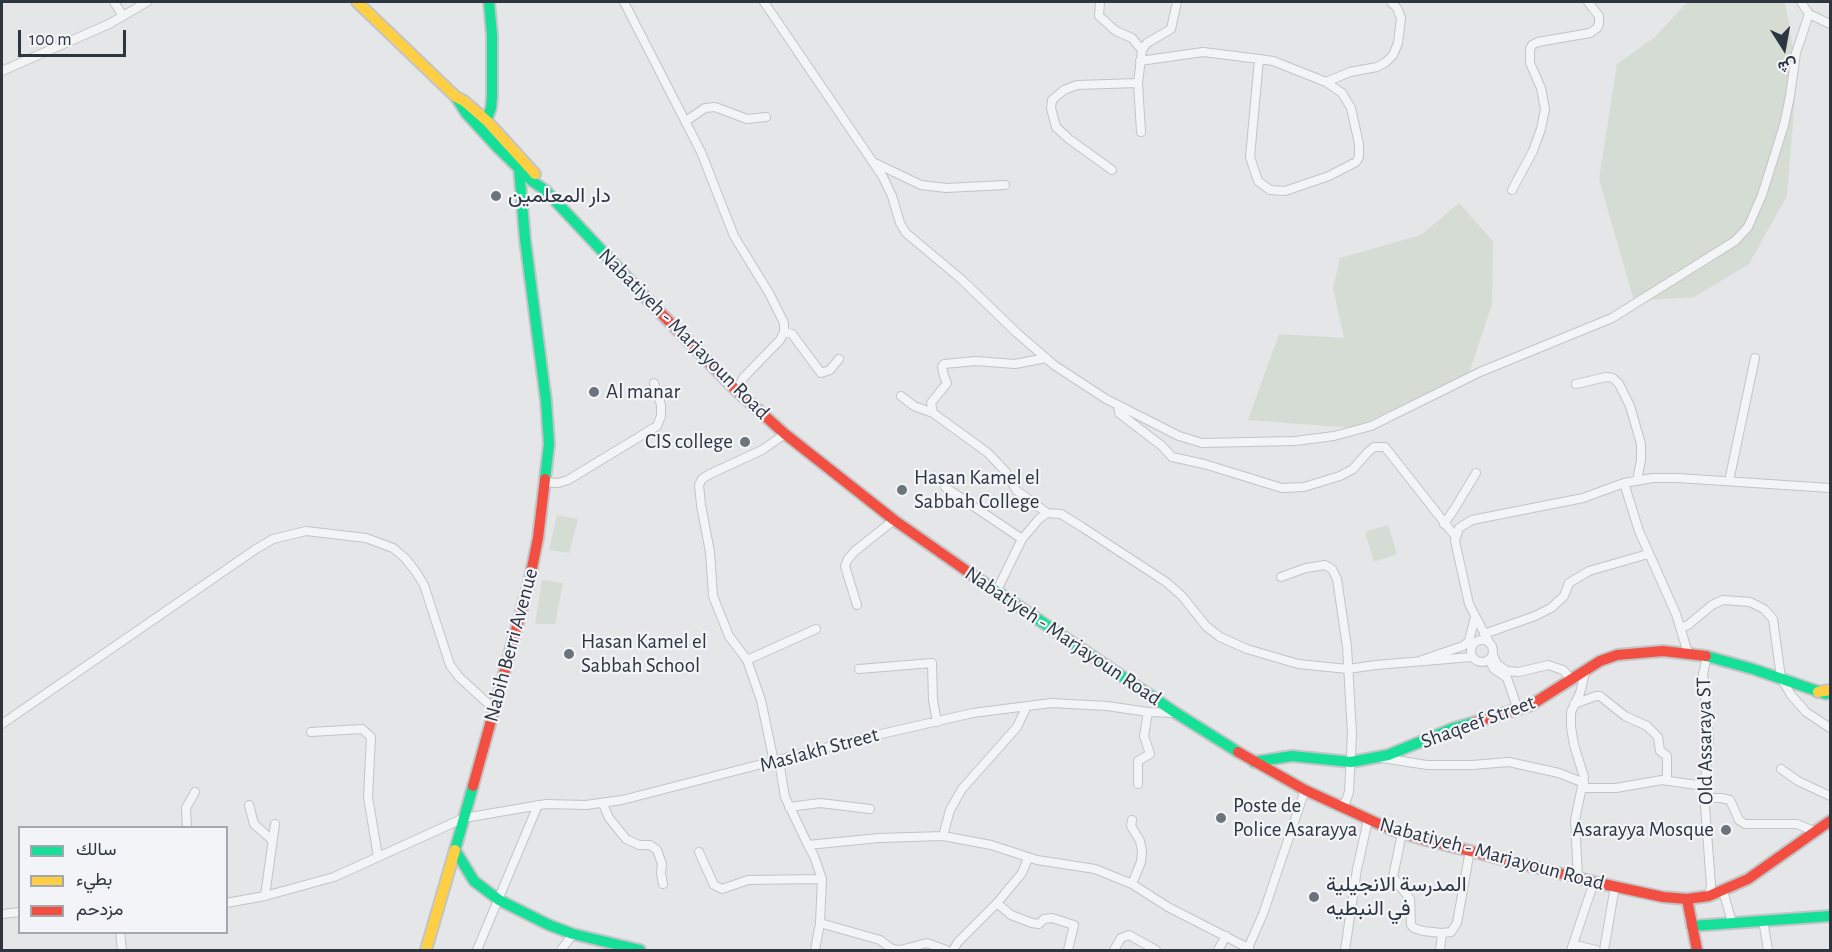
<!DOCTYPE html>
<meta charset="utf-8">
<style>
body{margin:0}
#map{position:relative;width:1832px;height:952px;overflow:hidden;background:#e4e6e8;font-family:"Alegreya Sans",Vazirmatn,sans-serif}
canvas{display:block}
.frame{position:absolute;inset:0;border:3px solid #2c3540;pointer-events:none}
.legend{position:absolute;left:18px;top:826px;width:210px;height:108px;box-sizing:border-box;background:#f2f4f7;border:2px solid #a3a8ae;margin:0;padding:8px 10px;list-style:none;font-size:18px;color:#2c3540}
.legend li{display:flex;align-items:center;gap:12px;height:30px}
.legend b{width:30px;border:2px solid #a3a8ae}
.north{position:absolute;left:1754px;top:18px;width:60px;height:60px;-webkit-text-stroke:4px #f2f4f7;paint-order:stroke;rotate:169deg;font-size:16px;font-weight:700;line-height:24px;text-align:center;color:#2c3540}
.north::after{content:'';display:block;margin:auto;width:21px;height:27px;background:#2c3540;clip-path:polygon(50% 0,100% 100%,50% 72%,0 100%)}
.scale{position:absolute;left:18px;top:30px;width:108px;height:27px;box-sizing:border-box;border:3px solid #2c3540;border-top:0;padding-left:8px;font-size:18px;line-height:21px;white-space:nowrap;color:#2c3540;-webkit-text-stroke:4px #f2f4f7;paint-order:stroke}
</style>
<div id="map">
<canvas width="1832" height="952"></canvas>
<div class="frame"></div>
<ul class="legend">
<li><b style="height:8px;background:#16e098"></b>سالك</li>
<li><b style="height:8px;background:#ffcf43"></b>بطيء</li>
<li><b style="height:8px;background:#f24e42"></b>مزدحم</li>
</ul>
<div class="north">ش</div>
<div class="scale">100 m</div>
</div>
<script>
const context = document.querySelector('canvas').getContext('2d');
context.lineJoin = 'round';
function fill(path, color) {
  context.fillStyle = color;
  context.fill(path, 'evenodd');
}
function toPath(rows) {
  const path = new Path2D();
  for (const r of rows) {
    if (r.length === 3) {
      path.moveTo(r[0] + r[2], r[1]);
      path.arc(r[0], r[1], r[2], 0, 2 * Math.PI);
      continue;
    }
    path.moveTo(r[0], r[1]);
    for (let i = 2; i < r.length; i += 2) path.lineTo(r[i], r[i + 1]);
  }
  return path;
}
function strokePath(path, color, width, dash) {
  context.strokeStyle = color;
  context.lineWidth = width;
  context.lineCap = dash ? 'butt' : 'round';
  context.setLineDash(dash || []);
  context.stroke(path);
}
function drawText(font, color, halo, rows, align = 'center') {
  context.font = font + ' "Alegreya Sans",Vazirmatn,sans-serif';
  context.lineWidth = 4.5;
  context.setLineDash([]);
  context.textBaseline = 'middle';
  context.strokeStyle = halo;
  context.fillStyle = color;
  for (const [text, x, y, turn = 0] of rows) {
    context.save();
    context.translate(x, y);
    context.rotate((+turn || 0) * Math.PI / 180);
    context.textAlign = isNaN(turn) ? turn : align;
    if (halo) context.strokeText(text, 0, 0);
    context.fillText(text, 0, 0);
    context.restore();
  }
}
fill(toPath([
 [1687,2,1785,2,1797,72,1787,196,1749,264,1694,297,1634,301,1599,179,1617,64,1655,37],
 [1459,203,1493,241,1492,304,1469,373,1353,428,1248,420,1279,334,1344,338,1333,288,1340,258,1421,235],
 [557,515,578,519,569,553,549,550],
 [1388,525,1397,554,1374,562,1365,532],
 [542,580,563,583,555,624,535,624]
]), '#d5dcd4');
const street = toPath([
 [114,2,123,16],
 [624,2,701,152,734,236,769,293,784,323,784,332,780,340,744,377,736,390],
 [764,2,883,177,892,196,900,223,906,233,961,279,1017,333,1054,365,1106,399,1179,436,1202,443,1295,441,1334,436,1371,426,1480,372,1612,318,1735,241,1748,227,1762,195,1784,125,1790,96,1796,53,1809,14],
 [1100,2,1099,16,1116,31,1132,38,1142,50,1147,43,1171,29,1177,2],
 [1801,2,1809,14,1830,24],
 [1140,61,1203,52,1259,59,1273,61,1326,82,1342,93,1351,108,1359,144,1359,157,1356,162,1329,176,1285,191,1270,190,1258,181,1250,157,1259,59],
 [2,71,109,24,147,2],
 [1326,82,1350,72,1377,67,1386,62,1393,55,1398,43,1401,18,1397,8,1391,2],
 [1138,83,1141,132],
 [686,121,705,108,715,107,747,119,766,117],
 [873,162,921,185,946,188,1005,185],
 [1112,170,1069,139,1056,127,1051,108,1052,100,1064,90,1077,85,1138,83,1142,50],
 [1512,190,1533,151,1541,129,1545,109,1541,88,1530,63,1530,49,1532,45,1538,42,1590,33,1597,28,1599,24,1599,16,1588,2],
 [784,332,792,334,821,373,830,370,839,359],
 [1046,358,1015,364,976,361,944,364,942,367,944,376,947,383,931,403,933,413,988,453,1006,472,1016,490,1047,513,1061,514,1082,527,1166,582,1182,596,1206,626,1220,637,1247,649,1298,664,1348,669,1376,665,1472,657],
 [1576,384,1606,377,1613,378,1619,384,1630,406,1641,444,1641,460,1637,481],
 [901,396,914,406,933,413],
 [1118,405,1119,413,1162,446,1172,457,1204,464,1282,488,1304,487,1340,476,1353,469,1368,452,1374,447,1385,447,1455,536],
 [1729,481,1755,358],
 [544,482,558,483,568,480,657,426,661,416,661,405,654,383],
 [1624,483,1639,531,1676,614,1688,653],
 [945,487,1022,539],
 [1444,524,1455,508,1476,473],
 [1281,577,1306,568,1325,565,1332,569,1337,579,1347,647,1352,734,1349,792,1346,801,1340,806],
 [996,592,1022,539,1039,519,1047,513],
 [857,605,845,566,848,559,855,551,894,520],
 [1681,628,1688,625,1712,605,1723,600,1750,602,1764,609,1773,619,1781,678,1791,695,1806,712,1830,728],
 [1484,634,1535,616,1551,608,1564,596,1569,583,1589,571,1648,554],
 [1482,651,11],
 [1489,642,1469,604,1455,541,1459,528,1472,520,1583,498,1624,483,1653,478,1678,478,1830,488],
 [1493,655,1497,664,1507,671,1519,672,1548,665,1563,670,1571,679],
 [1707,656,1703,674,1709,738,1704,793,1711,885,1709,896],
 [747,660,729,636,713,596,710,552,701,505,699,485,702,479,710,474,762,450,785,434],
 [1422,660,1463,646,1469,641,1475,617],
 [1489,660,1494,669,1507,678,1518,710],
 [859,669,932,663,933,700,937,722],
 [1574,704,1596,696,1600,696,1625,716,1647,726,1658,737,1660,751,1667,756,1667,781],
 [2,724,256,549,273,539,306,531,366,538,393,548,405,558,416,572,424,585,450,665,459,677,494,709],
 [311,732,362,729,371,737,368,797,378,857],
 [1382,758,1427,765,1472,765,1509,762,1559,773,1584,783],
 [779,761,785,797,808,845,879,838,943,836,991,845,1037,860,1095,869,1132,884,1168,907,1248,948],
 [774,762,761,700,747,660,816,629],
 [1781,769,1798,781,1830,796],
 [1138,784,1138,761,1150,754,1144,736,1148,712],
 [1583,788,1616,788,1662,780,1704,786],
 [1704,798,1721,798,1730,800,1739,820,1745,824,1797,824,1816,832],
 [603,804,609,818,626,839,639,845,650,845,657,850,662,864,661,873,663,884],
 [249,805,254,824,272,840],
 [789,807,820,803,870,809],
 [1132,820,1131,826,1140,841,1142,851,1141,862,1132,884],
 [187,828,186,808,195,792],
 [1402,833,1393,877,1410,899,1411,925,1414,928,1423,931,1442,933],
 [943,836,950,810,962,789,1017,727,1027,706],
 [808,845,814,856,822,879,820,923,815,950],
 [699,852,714,885,722,889,748,880,822,879],
 [1578,877,1575,820,1584,777,1574,745,1571,727,1571,712,1580,693,1586,669],
 [1723,891,1732,922],
 [265,896,275,824],
 [226,903,265,896,334,877,464,818,546,804,586,805,622,800,855,740,973,713,1051,703,1107,706,1148,712,1175,713],
 [997,903,1011,915,1032,923,1039,924,1044,919,1052,918,1074,925,1068,950],
 [2,914,20,912],
 [1763,920,1768,950],
 [820,923,880,940,892,949,900,950,927,943,946,950],
 [120,932,122,950],
 [1575,945,1596,950],
 [477,950,538,805],
 [561,950,573,934],
 [953,950,958,942,997,903,1022,873,1028,858],
 [1114,950,1121,938,1129,935,1156,950],
 [1218,950,1226,936],
 [1250,950,1248,948,1263,914,1305,790],
 [1345,950,1357,869,1368,820],
 [1440,950,1442,933,1451,932,1457,923,1470,850],
 [1571,950,1594,882],
 [1604,950,1615,886]
]);
const fast = toPath([
 [456,97,466,113,499,149,532,181,545,190,649,301],
 [484,126,491,108,492,96,492,35,489,2],
 [518,156,525,239,546,401,549,444,545,479],
 [974,576,1176,713,1238,752],
 [1706,656,1753,669,1826,694],
 [1254,762,1292,756,1351,762,1388,755,1454,728,1475,722],
 [473,786,455,850,474,881,499,900,549,925,573,934,640,950],
 [1692,926,1830,916]
]);
const slow = toPath([
 [357,2,456,97,464,101,487,121,535,174],
 [1818,692,1830,690],
 [426,950,455,850]
]);
const jam = toPath([
 [649,301,736,390,785,434,894,520,974,576],
 [1475,722,1531,705,1600,661,1617,655,1663,651,1706,656],
 [1238,752,1305,790,1390,829,1426,840,1594,882,1663,897,1687,899],
 [473,786,529,583,538,538,545,479],
 [1697,950,1687,899,1709,896,1748,879,1830,821]
]);
strokePath(street, '#c2c4c6', 10);
strokePath(fast, '#c2c4c6', 14);
strokePath(slow, '#c2c4c6', 14);
strokePath(jam, '#c2c4c6', 14);
strokePath(street, '#f3f4f5', 8);
strokePath(fast, '#16e098', 10);
strokePath(slow, '#ffcf43', 10);
strokePath(jam, '#f24e42', 10);
for (const [x, y, r, color] of [
 [496,196,6,"#6c737b"],
 [594,392,6,"#6c737b"],
 [745,442,6,"#6c737b"],
 [902,490,6,"#6c737b"],
 [569,654,6,"#6c737b"],
 [1221,818,6,"#6c737b"],
 [1726,830,6,"#6c737b"],
 [1314,897,6,"#6c737b"]
]) {
  const dot = new Path2D();
  dot.arc(x, y, r, 0, 2 * Math.PI);
  context.fillStyle = color;
  context.fill(dot);
  strokePath(dot, '#f2f4f7', 2);
}
drawText('21px', '#2c3540', '#f2f4f7', [
 ["دار المعلمين",508,196],
 ["Al manar",606,392],
 ["CIS college",733,442,"right"],
 ["Hasan Kamel el",914,478],
 ["Sabbah College",914,502],
 ["Hasan Kamel el",581,642],
 ["Sabbah School",581,666],
 ["Poste de",1233,806],
 ["Police Asarayya",1233,830],
 ["Asarayya Mosque",1714,830,"right"],
 ["المدرسة الانجيلية",1326,885],
 ["في النبطيه",1326,909]
], 'left');
drawText('21px', '#2c3540', '#f2f4f7', [
 ["Nabatiyeh - Marjayoun Road",684,334,45],
 ["Nabatiyeh - Marjayoun Road",1063,636,34],
 ["Nabih Berri Avenue",511,645,-75],
 ["Shaqeef Street",1478,722,-20],
 ["Old Assaraya ST",1705,741,-91],
 ["Maslakh Street",819,750,-15],
 ["Nabatiyeh - Marjayoun Road",1492,854,15]
]);
</script>
